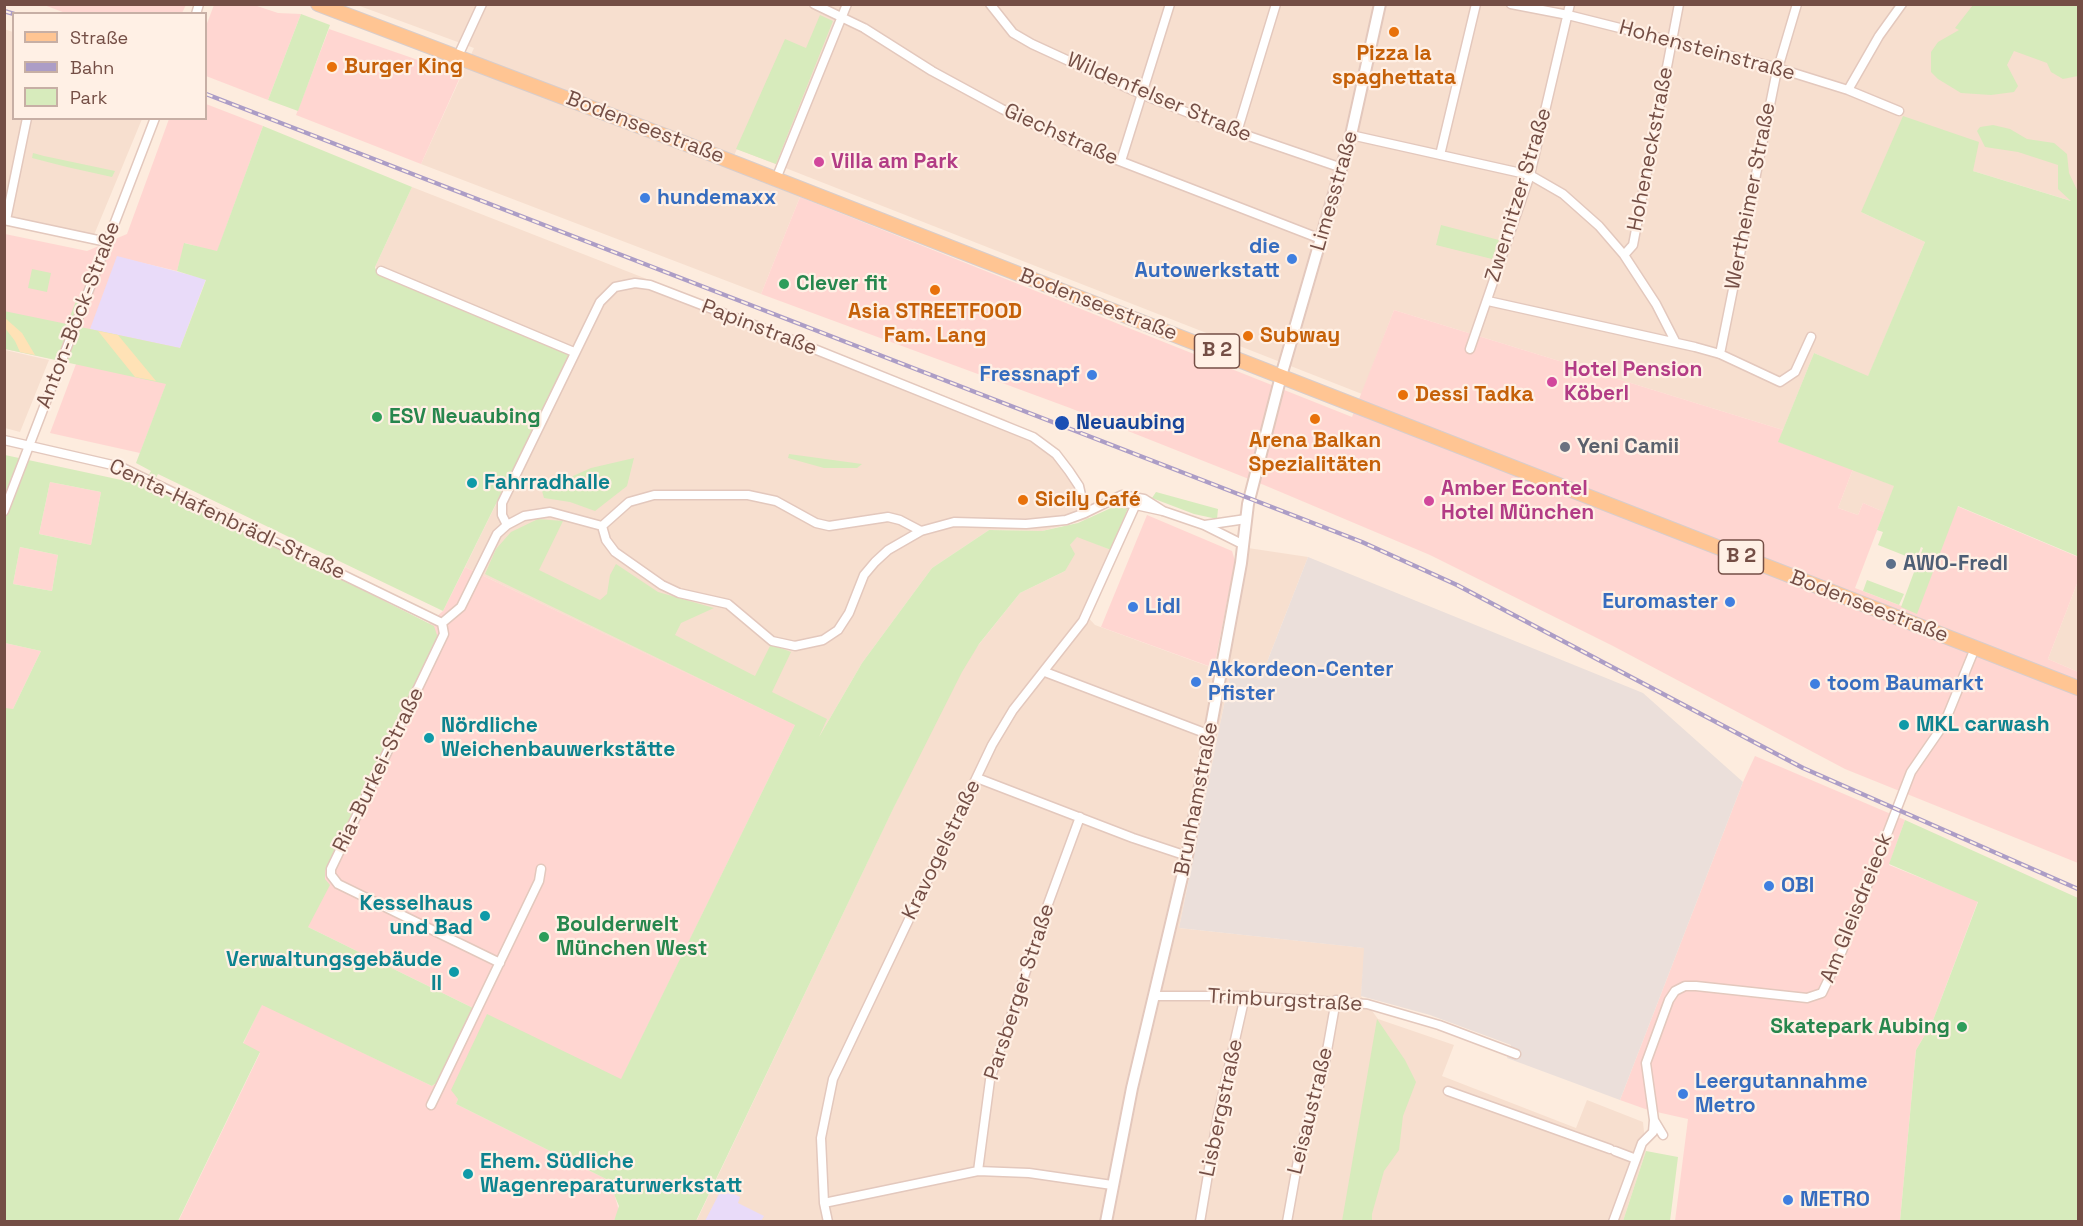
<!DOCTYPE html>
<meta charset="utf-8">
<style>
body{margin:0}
#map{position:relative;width:2083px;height:1226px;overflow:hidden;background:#fdecde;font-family:"Space Grotesk",sans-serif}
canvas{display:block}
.frame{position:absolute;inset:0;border:6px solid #744e45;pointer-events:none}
.legend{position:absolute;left:12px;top:12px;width:195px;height:108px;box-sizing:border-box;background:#fff0e5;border:2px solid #c7afa5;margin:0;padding:8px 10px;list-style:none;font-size:18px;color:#744e45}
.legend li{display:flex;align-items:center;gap:12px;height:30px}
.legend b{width:30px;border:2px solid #c7afa5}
</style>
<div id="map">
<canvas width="2083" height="1226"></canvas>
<div class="frame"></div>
<ul class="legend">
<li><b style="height:8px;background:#ffc593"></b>Straße</li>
<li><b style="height:8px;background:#ac9dc6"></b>Bahn</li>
<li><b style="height:16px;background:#d7ebbc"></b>Park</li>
</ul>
</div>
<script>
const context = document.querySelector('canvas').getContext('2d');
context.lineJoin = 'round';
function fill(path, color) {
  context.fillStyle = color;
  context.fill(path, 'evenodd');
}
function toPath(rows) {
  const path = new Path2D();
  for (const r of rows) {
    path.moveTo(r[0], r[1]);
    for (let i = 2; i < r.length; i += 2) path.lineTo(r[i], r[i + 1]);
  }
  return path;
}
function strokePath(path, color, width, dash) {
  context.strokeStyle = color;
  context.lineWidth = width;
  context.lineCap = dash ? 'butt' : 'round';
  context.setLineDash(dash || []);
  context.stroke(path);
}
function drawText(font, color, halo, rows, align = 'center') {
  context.font = font + ' "Space Grotesk",sans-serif';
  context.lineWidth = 4.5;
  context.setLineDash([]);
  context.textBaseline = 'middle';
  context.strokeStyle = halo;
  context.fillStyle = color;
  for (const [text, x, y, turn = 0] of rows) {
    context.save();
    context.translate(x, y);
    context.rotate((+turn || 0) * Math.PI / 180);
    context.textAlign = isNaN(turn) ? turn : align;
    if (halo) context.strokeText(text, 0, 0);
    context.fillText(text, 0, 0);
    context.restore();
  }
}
fill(toPath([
 [357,5,2078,5,2078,203,1973,171,1861,212,1925,242,1868,377,1814,353,1783,430,1394,310,1362,394,737,149,728,168,800,197,761,294,421,164,474,48],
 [4,29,13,32,14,118,142,119,94,235,5,216],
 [412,187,1004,419,1047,442,1068,462,1084,485,1089,519,1042,531,989,530,932,568,862,663,819,737,465,567,573,348,375,267],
 [5,350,49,360,20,432,5,428],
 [1853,469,1895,486,1884,512,1863,503,1858,515,1838,508],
 [1077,536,1111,550,1083,612,1095,625,1224,672,1248,548,1308,557,1260,680,1231,670,1179,928,1365,948,1361,996,1378,1019,1454,1045,1442,1076,1576,1128,1587,1100,1643,1122,1646,1151,1623,1221,696,1222,960,668,1020,593,1065,571,1070,545],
 [2078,581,2078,672,2048,659]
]), '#f7dfcf');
fill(toPath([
 [44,5,186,4,186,5,182,13,68,14],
 [214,5,254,5,278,13,301,14,268,100,206,76,206,26],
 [329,29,461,75,421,164,296,115],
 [206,104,263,126,217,252,185,243,177,271,117,257,180,348,140,453,50,433,76,364,5,349,5,234,87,251,127,234,169,119,206,118],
 [800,197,1352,417,1394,310,1783,430,1779,442,1853,469,1838,508,1858,515,1863,503,1884,512,1855,588,1917,612,1957,506,2078,557,2078,581,2048,659,2078,672,2078,863,1845,769,1613,646,1430,555,1264,485,1070,408,761,294],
 [50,482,101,492,91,545,39,534],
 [1147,515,1232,551,1235,561,1214,668,1101,627],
 [20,547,58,555,52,591,13,584],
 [465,567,795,725,621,1080,458,1099,456,1104,604,1178,612,1186,619,1211,614,1221,178,1222,260,1053,243,1044,262,1004,432,1086,436,1083,473,1008,308,927,304,881,427,625,443,611],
 [5,643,41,651,13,709,5,759],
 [1755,756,1905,820,1889,865,1978,901,1932,1023,1916,1050,1900,1221,1675,1221,1688,1119,1648,1110,1620,1100,1743,782]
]), '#ffd6d1');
fill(toPath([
 [1308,557,1643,693,1743,782,1620,1100,1507,1058,1511,1045,1430,1015,1361,996,1364,948,1179,928,1231,670,1260,680]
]), '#ebdfda');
fill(toPath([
 [117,256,206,279,180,348,90,329],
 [722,1188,740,1197,738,1203,764,1216,761,1221,705,1221]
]), '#e9dbf9');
fill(toPath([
 [1973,5,2078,5,2078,76,2063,79,2051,72,2047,63,2014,51,2007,65,2018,86,2014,92,1991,95,1961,93,1938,79,1931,72,1931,52,1938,42,1959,30,1955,28],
 [301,14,330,25,298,111,268,100],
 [820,15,833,21,776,164,736,149,785,39,806,48],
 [1903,116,1979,142,1973,171,2071,201,2058,189,2058,165,2018,152,1985,147,1977,131,1980,127,1993,125,2010,129,2027,139,2054,143,2067,154,2069,173,2078,192,2077,556,1958,506,1917,614,1901,607,1923,548,1921,547,1916,560,1878,545,1883,532,1877,530,1894,486,1778,442,1814,353,1868,376,1925,242,1861,212],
 [263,126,412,187,375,267,377,273,573,348,443,611,158,474,151,487,305,562,307,567,313,565,434,626,438,638,325,871,325,879,330,885,308,927,473,1008,436,1083,432,1086,262,1005,243,1043,260,1052,178,1221,5,1221,5,708,13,709,41,651,5,643,5,455,126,481,129,476,144,484,151,471,136,463,166,384,5,349,4,311,67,324,76,301,79,303,71,325,180,348,206,280,177,271,184,243,217,251],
 [50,482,101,492,91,545,39,534],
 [20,547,58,555,52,591,13,584],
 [33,153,44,156,115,171,112,177,67,167,32,158],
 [1441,225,1499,240,1492,259,1436,245],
 [32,269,51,273,47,292,28,288],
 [789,454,862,464,857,468,824,468,788,458],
 [634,458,627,486,595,511,570,502,544,498,542,491,555,484,591,468],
 [1156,492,1218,509,1217,519,1194,514,1152,498],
 [1122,506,1128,508,1111,550,1077,537,1070,545,1075,554,1065,571,1020,593,979,644,962,672,894,807,696,1221,614,1221,619,1206,608,1180,456,1104,458,1099,451,1090,487,1014,621,1079,795,725,485,574,496,549,511,532,538,519,563,521,539,570,600,600,607,594,610,575,616,564,658,592,714,608,681,623,675,635,755,676,771,644,791,652,772,692,827,719,819,737,862,663,932,568,989,530,1042,531,1078,523,1111,508],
 [1867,580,1904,594,1899,605,1863,591],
 [1905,820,2078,898,2078,1221,1900,1221,1916,1050,1932,1023,1978,902,1889,864],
 [1377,1019,1405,1060,1416,1082,1403,1116,1399,1150,1384,1171,1372,1214,1372,1221,1342,1221],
 [1646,1151,1678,1157,1670,1221,1623,1221]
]), '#d7ebbc');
fill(toPath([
 [5,318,22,333,35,355,20,352,15,341,5,328],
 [98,331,118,335,156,381,135,377]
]), '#ffe2b6');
const minor = toPath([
 [814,4,864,28,932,71,1002,109,1068,141,1321,239],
 [990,4,1013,33,1032,44,1143,95,1237,132,1342,168],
 [1511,4,1568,15,1771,66,1848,90,1899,111],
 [196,14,199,4],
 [458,56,482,4],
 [1848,90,1879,36,1902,4],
 [1237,132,1276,4],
 [1351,135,1530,175,1563,194,1599,226,1624,255,1656,304,1675,341],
 [1440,155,1476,4],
 [1121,161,1170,4],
 [776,179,847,4],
 [4,220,107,242],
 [6,220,27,118],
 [1624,255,1633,245,1679,4],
 [381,271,574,352],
 [1488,301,1695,347,1720,354,1780,382,1795,372,1811,337],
 [1470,349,1530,175,1570,4],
 [1720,354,1776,75,1797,4],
 [4,440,121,467,442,623],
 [1113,500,1163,511,1204,525,1242,544],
 [4,511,155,118],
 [507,525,502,515,502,503,600,302,615,287,635,283,650,285,772,332,1033,437,1056,454,1069,471,1079,486,1085,513,1122,495,1144,499,1163,511],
 [1205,525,1246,519],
 [602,526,606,540,615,552,662,585,679,593,728,604,772,641,795,646,823,640,838,630,849,613,864,575,875,562,888,550,921,531,954,522,1026,524,1066,520,1085,513],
 [602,526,629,502,654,495,748,495,776,501,816,523,829,526,888,517,900,520,921,531],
 [442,623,444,634,331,869,331,875,338,884,500,963],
 [442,623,461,607,497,534,507,525,524,516,550,512,602,526],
 [1045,672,1210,735],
 [977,778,1133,838,1187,856],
 [1154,996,1245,996,1367,1004,1439,1025,1516,1054],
 [1448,1091,1610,1149],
 [431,1105,539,881,541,869],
 [1663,1135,1654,1120,1646,1063,1669,1000,1675,991,1685,986,1696,986,1807,998,1822,993,1842,951,1911,772,1944,724,1975,648],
 [1615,1151,1636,1159],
 [978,1171,990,1080,1048,904,1080,817],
 [824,1203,978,1171,1029,1173,1112,1185],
 [828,1222,824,1203,821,1138,833,1079,992,745,1013,710,1083,621,1135,506],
 [1200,1222,1218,1115,1245,996],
 [1287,1222,1300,1149,1323,1073,1336,1000],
 [1613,1222,1642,1143,1653,1132,1654,1120]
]);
const tertiary = toPath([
 [1106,1222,1132,1088,1187,856,1241,563,1248,504,1281,376,1351,135,1380,4]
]);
const primary = toPath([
 [318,4,681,142,2078,688]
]);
strokePath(minor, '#e3c8bd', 11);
strokePath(tertiary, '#e3c8bd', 14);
strokePath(primary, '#d8cdcb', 16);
strokePath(minor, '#fff', 8);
strokePath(tertiary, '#fff', 10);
strokePath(primary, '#ffc593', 14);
const rail = toPath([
 [4,11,14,14],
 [206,94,1362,542,1457,585,1803,768,2078,889]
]);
strokePath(rail, '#ac9dc6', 4.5);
strokePath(rail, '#fff0e5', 2, [7]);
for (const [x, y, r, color] of [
 [1394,32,6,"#e8710a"],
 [332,67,6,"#e8710a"],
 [819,162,6,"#d1479c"],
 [645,198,6,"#3f7fe0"],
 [1292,259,6,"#3f7fe0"],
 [784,284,6,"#2e9e5b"],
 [935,290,6,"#e8710a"],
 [1248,336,6,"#e8710a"],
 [1092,375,6,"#3f7fe0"],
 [1552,382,6,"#d1479c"],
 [1403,395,6,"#e8710a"],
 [377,417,6,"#2e9e5b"],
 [1315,419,6,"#e8710a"],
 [1062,423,8,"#1a4fb4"],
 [1565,447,6,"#6b7280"],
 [472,483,6,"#0f9aa8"],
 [1023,500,6,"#e8710a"],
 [1429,501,6,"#d1479c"],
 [1891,564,6,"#5c6f8a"],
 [1730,602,6,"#3f7fe0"],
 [1133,607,6,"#3f7fe0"],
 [1196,682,6,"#3f7fe0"],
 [1815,684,6,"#3f7fe0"],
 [1904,725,6,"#0f9aa8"],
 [429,738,6,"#0f9aa8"],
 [1769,886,6,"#3f7fe0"],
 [485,916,6,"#0f9aa8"],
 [544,937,6,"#2e9e5b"],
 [454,972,6,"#0f9aa8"],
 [1962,1027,6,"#2e9e5b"],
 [1683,1094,6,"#3f7fe0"],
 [468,1174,6,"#0f9aa8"],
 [1788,1200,6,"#3f7fe0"]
]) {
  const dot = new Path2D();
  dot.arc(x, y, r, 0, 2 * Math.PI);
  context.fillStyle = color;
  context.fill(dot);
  strokePath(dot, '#fff0e5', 2);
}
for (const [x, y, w] of [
 [1217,351,45],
 [1741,557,45]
]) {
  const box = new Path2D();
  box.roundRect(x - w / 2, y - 17, w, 34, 4.5);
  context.fillStyle = '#fff0e5';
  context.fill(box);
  strokePath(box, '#744e45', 1.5);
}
drawText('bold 20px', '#744e45', null, [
 ["B 2",1217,351],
 ["B 2",1741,557]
]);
drawText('21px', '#744e45', '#fff0e5', [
 ["Hohensteinstraße",1707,51,15],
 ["Wildenfelser Straße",1159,98,23],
 ["Bodenseestraße",645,128,21],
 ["Giechstraße",1061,135,24],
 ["Hoheneckstraße",1651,149,-79],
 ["Limesstraße",1335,191,-74],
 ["Zwernitzer Straße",1519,195,-73],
 ["Wertheimer Straße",1751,196,-79],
 ["Bodenseestraße",1098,305,21],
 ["Anton-Böck-Straße",79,315,-69],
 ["Papinstraße",759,328,21],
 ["Centa-Hafenbrädl-Straße",227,520,25],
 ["Bodenseestraße",1869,607,21],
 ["Ria-Burkei-Straße",379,770,-64],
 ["Brunhamstraße",1197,799,-79],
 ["Kravogelstraße",942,850,-64],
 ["Am Gleisdreieck",1857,908,-68],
 ["Parsberger Straße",1020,992,-72],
 ["Trimburgstraße",1285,1001,3],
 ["Lisbergstraße",1222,1108,-78],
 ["Leisaustraße",1311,1111,-76]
]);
drawText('bold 21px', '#c56008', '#fff0e5', [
 ["Pizza la",1394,54,"center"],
 ["spaghettata",1394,78,"center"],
 ["Burger King",344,67],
 ["Asia STREETFOOD",935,312,"center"],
 ["Fam. Lang",935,336,"center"],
 ["Subway",1260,336],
 ["Dessi Tadka",1415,395],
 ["Arena Balkan",1315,441,"center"],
 ["Spezialitäten",1315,465,"center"],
 ["Sicily Café",1035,500]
], 'left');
drawText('bold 21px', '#b23c85', '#fff0e5', [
 ["Villa am Park",831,162],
 ["Hotel Pension",1564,370],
 ["Köberl",1564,394],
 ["Amber Econtel",1441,489],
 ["Hotel München",1441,513]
], 'left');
drawText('bold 21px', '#366cbe', '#fff0e5', [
 ["hundemaxx",657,198],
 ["die",1280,247,"right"],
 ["Autowerkstatt",1280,271,"right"],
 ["Fressnapf",1080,375,"right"],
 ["Euromaster",1718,602,"right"],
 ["Lidl",1145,607],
 ["Akkordeon-Center",1208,670],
 ["Pfister",1208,694],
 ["toom Baumarkt",1827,684],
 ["OBI",1781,886],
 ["Leergutannahme",1695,1082],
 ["Metro",1695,1106],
 ["METRO",1800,1200]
], 'left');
drawText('bold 21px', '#27864d', '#fff0e5', [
 ["Clever fit",796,284],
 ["ESV Neuaubing",389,417],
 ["Boulderwelt",556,925],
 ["München West",556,949],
 ["Skatepark Aubing",1950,1027,"right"]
], 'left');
drawText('bold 21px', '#164399', '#fff0e5', [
 ["Neuaubing",1076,423]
], 'left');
drawText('bold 21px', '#5b616d', '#fff0e5', [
 ["Yeni Camii",1577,447]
], 'left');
drawText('bold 21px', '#0d838f', '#fff0e5', [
 ["Fahrradhalle",484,483],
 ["MKL carwash",1916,725],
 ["Nördliche",441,726],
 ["Weichenbauwerkstätte",441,750],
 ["Kesselhaus",473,904,"right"],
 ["und Bad",473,928,"right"],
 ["Verwaltungsgebäude",442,960,"right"],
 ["II",442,984,"right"],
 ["Ehem. Südliche",480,1162],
 ["Wagenreparaturwerkstatt",480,1186]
], 'left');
drawText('bold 21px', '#4e5e75', '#fff0e5', [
 ["AWO-Fredl",1903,564]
], 'left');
</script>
